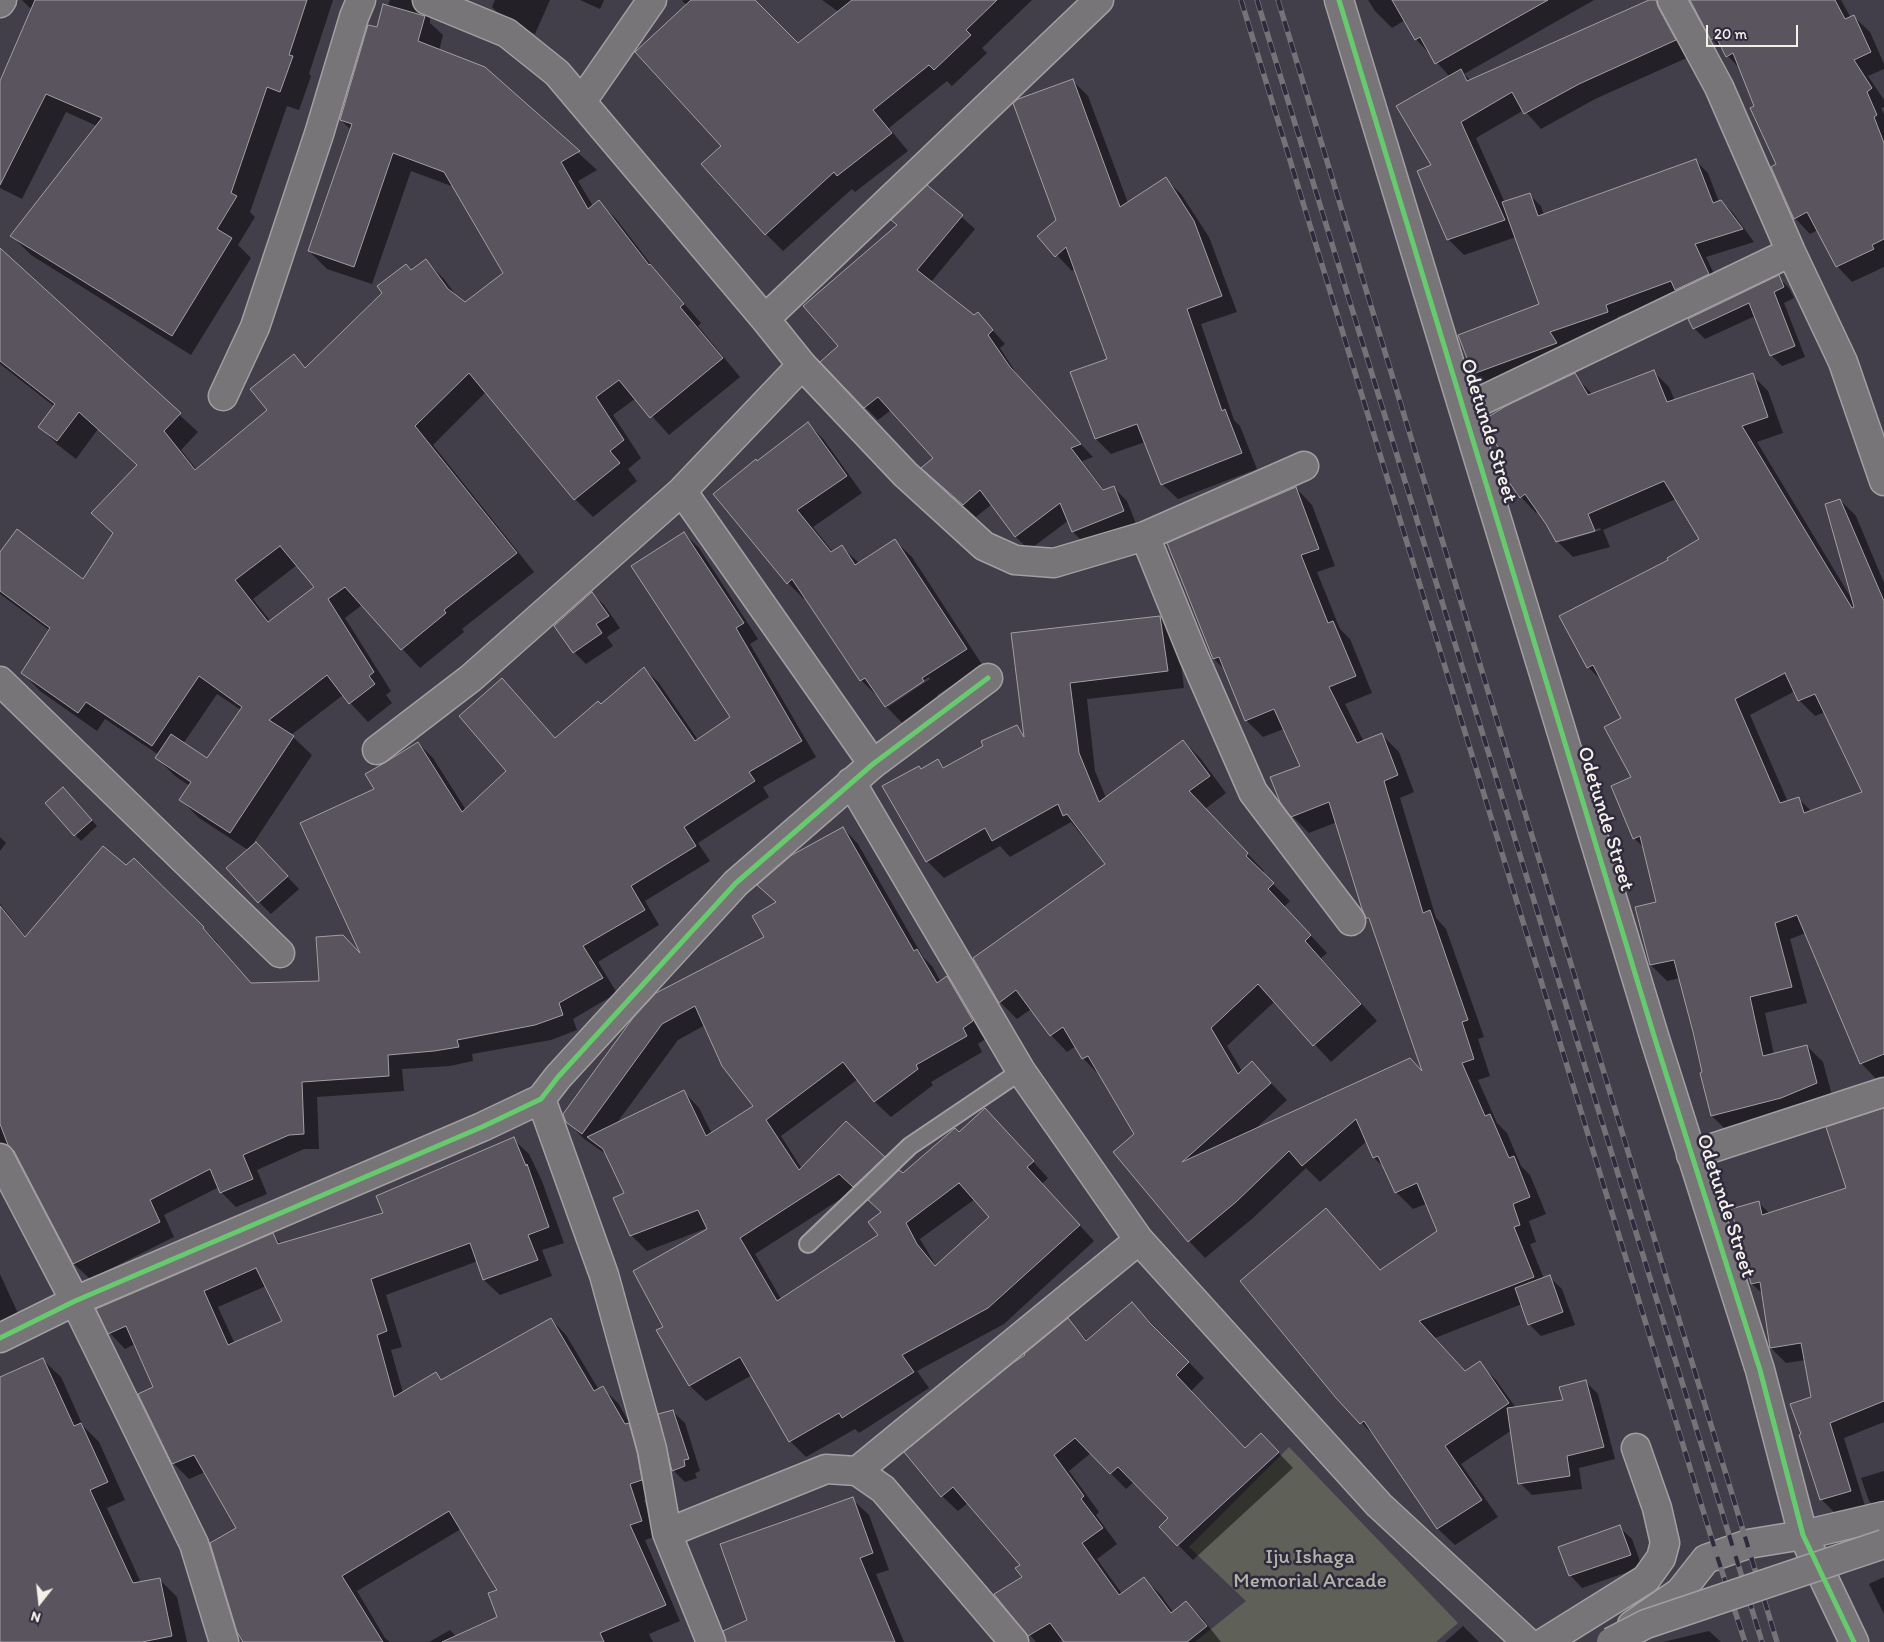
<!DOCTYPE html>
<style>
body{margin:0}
#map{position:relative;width:1884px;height:1642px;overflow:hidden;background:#423e4a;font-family:Itim,sans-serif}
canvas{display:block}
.north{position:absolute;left:15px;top:1577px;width:50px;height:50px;-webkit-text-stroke:4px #2f2a3d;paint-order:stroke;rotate:196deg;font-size:14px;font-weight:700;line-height:20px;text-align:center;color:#f4f1e8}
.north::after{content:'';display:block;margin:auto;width:18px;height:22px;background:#f4f1e8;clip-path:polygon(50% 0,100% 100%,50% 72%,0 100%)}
.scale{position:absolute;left:1706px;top:25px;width:92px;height:22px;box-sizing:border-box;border:2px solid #f4f1e8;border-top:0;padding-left:6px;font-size:15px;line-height:18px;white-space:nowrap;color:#f4f1e8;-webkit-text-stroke:4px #2f2a3d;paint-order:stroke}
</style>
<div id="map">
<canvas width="1884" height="1642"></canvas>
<div class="north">N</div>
<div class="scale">20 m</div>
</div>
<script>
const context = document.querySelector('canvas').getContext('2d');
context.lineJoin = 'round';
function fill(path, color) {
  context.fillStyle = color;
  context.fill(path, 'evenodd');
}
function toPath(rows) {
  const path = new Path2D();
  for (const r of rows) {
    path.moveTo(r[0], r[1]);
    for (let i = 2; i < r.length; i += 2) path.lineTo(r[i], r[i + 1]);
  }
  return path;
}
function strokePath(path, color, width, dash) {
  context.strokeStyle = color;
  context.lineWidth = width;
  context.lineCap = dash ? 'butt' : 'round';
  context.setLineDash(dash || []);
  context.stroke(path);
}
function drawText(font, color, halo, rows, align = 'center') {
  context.font = font + ' Itim,sans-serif';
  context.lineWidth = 5;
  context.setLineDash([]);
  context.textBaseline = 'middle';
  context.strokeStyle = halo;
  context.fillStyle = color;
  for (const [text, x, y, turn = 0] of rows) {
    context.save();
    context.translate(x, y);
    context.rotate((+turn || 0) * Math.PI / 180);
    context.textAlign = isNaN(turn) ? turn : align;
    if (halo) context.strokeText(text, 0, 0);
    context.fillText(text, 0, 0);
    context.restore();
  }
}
fill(toPath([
 [1289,1447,1458,1623,1436,1642,1195,1642,1246,1601,1189,1547]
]), '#5f6158');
fill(toPath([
 [22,0,333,0,309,74,311,76,299,110,287,106,250,212,255,217,238,245,251,258,191,355,31,255,12,236,97,126,66,112,22,199,0,188,0,84,32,10],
 [390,0,452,0,430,13,430,23,443,35,439,51,484,68,597,170,578,181,593,206,599,202,617,220,659,275,701,323,698,326,740,377,669,435,636,398,613,415,641,458,628,469,637,481,593,517,575,499,486,392,433,445,534,572,462,629,464,632,420,668,362,605,345,618,391,691,386,695,392,703,368,722,343,695,291,735,312,755,254,842,299,889,271,914,259,902,248,850,199,818,181,800,190,786,175,776,157,758,159,755,105,719,97,731,40,691,22,672,50,631,0,594,0,554,83,581,114,534,93,513,138,466,98,429,76,459,58,445,40,427,55,407,0,364,0,250,198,432,181,450,197,470,269,410,294,356,306,368,412,271,426,261,444,279,458,298,465,303,504,274,454,187,411,171,372,284,327,269,309,251,351,130,341,120],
 [297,565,316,587,271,622,253,599],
 [217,694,241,710,208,760,183,744],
 [495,0,550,0,535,34,508,23,492,7],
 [580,0,604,0,600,9],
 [684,0,753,0,798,45,839,12,822,0,1032,0,982,48,987,53,952,86,947,81,889,128,908,151,855,192,852,189,783,251,766,234,723,146,687,5,682,1],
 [1368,0,1594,0,1464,74,1471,81,1652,0,1659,0,1691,56,1595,99,1541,129,1524,110,1476,138,1505,203,1529,194,1541,206,1544,215,1696,161,1708,173,1719,202,1721,201,1733,213,1754,242,1706,257,1720,286,1680,294,1617,317,1620,324,1561,345,1568,356,1486,386,1474,374,1459,335,1541,304,1516,237,1464,255,1448,239,1433,165,1450,77,1416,39,1405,20,1392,28,1375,11],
 [1691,0,1841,0,1851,18,1854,17,1870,32,1884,64,1884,69,1868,76,1884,100,1884,107,1881,108,1884,114,1884,267,1852,282,1837,266,1818,230,1810,234,1795,218,1778,165,1741,70,1712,39],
 [1073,81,1088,96,1128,203,1165,179,1181,194,1209,237,1237,312,1201,324,1234,420,1240,426,1257,469,1178,499,1162,484,1145,442,1111,454,1096,439,1109,360,1075,268,1072,271,1039,236,1057,220],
 [928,187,975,229,931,282,974,317,978,314,1005,344,1000,348,1022,382,1093,457,1082,461,1105,491,1114,488,1127,501,1136,524,1086,545,1073,532,1069,520,1029,550,1016,537,992,504,976,517,936,481,935,458,891,410,878,420,865,407,840,346,898,226],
 [1778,277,1789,288,1794,298,1784,303,1805,357,1782,366,1771,355,1755,316,1705,339,1694,328],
 [1653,371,1669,387,1675,401,1752,375,1768,391,1783,433,1757,442,1853,601,1840,500,1856,516,1884,583,1884,1077,1877,1080,1862,1064,1806,933,1790,939,1807,1003,1765,1013,1774,1055,1807,1046,1823,1062,1833,1099,1728,1132,1712,1116,1680,978,1667,981,1651,965,1658,903,1645,849,1634,838,1633,778,1623,719,1604,683,1588,667,1670,560,1701,540,1676,499,1603,530,1610,547,1573,557,1557,541,1539,511,1536,513,1521,497,1503,454,1574,375,1593,395],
 [1600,528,1601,530,1562,542,1562,539],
 [1795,691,1799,700,1815,716,1825,712,1864,793,1812,812,1798,798,1788,802,1750,715],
 [808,423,824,440,862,493,813,527,833,552,842,547,859,563,895,541,912,557,983,666,937,695,940,698,902,723,886,706,879,696,878,697,861,680,806,598,804,599,788,583,758,463],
 [929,677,930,679,888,707,888,704],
 [1296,488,1312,505,1335,566,1317,572,1340,629,1350,639,1372,693,1345,704,1364,742,1382,735,1399,752,1414,792,1400,798,1436,918,1446,929,1484,1037,1478,1039,1490,1076,1478,1080,1497,1123,1507,1133,1521,1166,1530,1175,1546,1214,1529,1221,1536,1242,1530,1244,1544,1279,1549,1277,1562,1289,1575,1325,1541,1336,1529,1324,1522,1304,1435,1338,1466,1372,1479,1363,1496,1380,1516,1408,1564,1401,1586,1382,1598,1394,1615,1459,1579,1468,1582,1489,1532,1495,1520,1483,1512,1430,1461,1464,1498,1517,1455,1545,1438,1529,1378,1440,1337,1397,1326,1209,1381,1271,1439,1232,1426,1204,1413,1209,1396,1192,1386,1169,1374,1158,1367,1141,1320,1182,1306,1168,1253,1218,1205,1258,1189,1241,1136,1134,1099,1075,1083,1058,1076,1046,1067,1052,1051,1035,1031,1009,1017,1019,1000,1002,1106,865,1071,822,1010,857,1000,846,944,878,927,861,922,770,937,761,945,768,985,747,1016,727,1025,735,1012,634,1160,617,1177,634,1184,688,1087,699,1095,771,1106,798,1183,741,1200,758,1226,793,1205,809,1264,871,1262,873,1290,901,1284,907,1327,953,1321,958,1377,1021,1331,1062,1275,1001,1227,1046,1242,1071,1252,1063,1287,1100,1255,1129,1424,1074,1372,922,1367,918,1337,822,1309,833,1292,816,1302,766,1284,729,1263,737,1246,720,1226,671,1214,659],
 [684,533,699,548,758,639,750,644,816,757,763,787,769,797,698,843,710,861,645,901,659,925,598,962,617,993,573,1019,577,1030,551,1040,472,1054,473,1061,450,1066,402,1069,404,1091,317,1097,319,1149,304,1149,257,1170,267,1194,236,1207,221,1192,219,1187,164,1215,174,1237,90,1279,74,1264,14,1150,9,1145,0,1149,0,904,26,937,126,867,134,859,218,943,217,943,252,985,320,982,362,956,376,790,418,743,433,758,466,810,508,771,502,680,556,739,601,706,644,668,659,683,698,740,732,717],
 [592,593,604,605,620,628,607,637,613,646,586,664,574,652],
 [68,794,97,826,81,841,46,803],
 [843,828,858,844,923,957,932,966,941,982,947,978,963,994,988,1037,978,1044,982,1052,931,1082,933,1085,891,1117,875,1102,858,1079,781,1136,802,1169,884,1157,903,1175,959,1133,985,1109,1048,1178,1042,1184,1094,1241,1004,1324,917,1371,929,1388,859,1433,855,1429,806,1457,790,1441,752,1375,706,1401,690,1386,658,1331,665,1327,710,1227,647,1251,631,1235,626,1194,607,1155,583,1138,567,1121,634,1019,766,938,777,903],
 [705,1025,754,1106,712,1134,699,1108,684,1092,616,1124,678,1040],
 [856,1189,882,1213,880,1235,781,1299,755,1254],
 [975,1199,990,1217,936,1266,920,1239],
 [0,837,6,843,0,851],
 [1884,1110,1884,1422,1844,1438,1865,1506,1836,1514,1821,1499,1812,1397,1806,1360,1786,1363,1771,1348,1763,1294,1752,1284,1732,1210,1758,1202,1770,1214,1847,1189],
 [513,1139,529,1154,542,1181,564,1243,542,1250,552,1276,500,1295,484,1280,478,1261,386,1295,402,1347,391,1350,403,1393,436,1374,443,1381,551,1319,566,1335,599,1390,602,1388,618,1403,633,1429,657,1496,644,1500,657,1536,645,1540,680,1621,649,1634,653,1642,429,1642,450,1630,457,1637,498,1618,499,1591,461,1529,357,1591,385,1638,390,1642,251,1642,237,1528,205,1472,189,1479,173,1463,155,1388,135,1344,125,1349,110,1333,273,1235,282,1245,385,1214],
 [266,1286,284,1321,235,1344,218,1307],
 [0,1274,21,1320,0,1334],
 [1132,1303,1204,1378,1190,1392,1245,1449,1276,1450,1293,1468,1193,1560,1178,1545,1170,1518,1134,1482,1126,1489,1091,1453,1069,1471,1099,1512,1096,1515,1117,1544,1097,1559,1122,1594,1144,1579,1160,1594,1173,1612,1186,1602,1202,1618,1221,1642,1065,1642,1063,1639,1059,1642,1036,1642,996,1595,1024,1578,1022,1565,968,1503,958,1511,942,1496,1068,1320,1088,1341],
 [43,1360,61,1377,83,1426,99,1442,125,1500,107,1508,141,1583,159,1579,177,1597,187,1642,0,1642,0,1379],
 [672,1411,685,1423,700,1471,695,1473,697,1478,685,1482,673,1470],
 [1884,1471,1884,1516,1883,1516,1869,1501,1861,1478],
 [852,1499,869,1515,889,1570,876,1574,904,1642,727,1642,749,1621],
 [1619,1527,1632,1539,1642,1567,1582,1588,1570,1575],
 [1884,1577,1884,1614,1869,1584],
 [1463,1626,1479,1642,1445,1642],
 [1709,1631,1721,1642,1663,1642]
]), '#0007');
const building = toPath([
 [35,0,307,0,289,55,293,56,280,92,267,87,231,193,237,196,217,229,232,238,172,336,10,236,102,118,46,94,0,185,0,81,35,0],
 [691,0,755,0,798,43,852,0,997,0,966,30,971,35,934,70,929,65,873,110,892,133,837,176,834,172,765,235,701,164,721,146,635,52,691,0],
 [1392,0,1548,0,1435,64,1420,37,1415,40,1392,0],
 [1649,0,1656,0,1658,7,1676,40,1579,84,1524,114,1512,92,1461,122,1505,220,1447,240,1417,171,1431,165,1396,106,1461,69,1467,81,1649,0],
 [1690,0,1835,0,1845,19,1854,15,1871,52,1854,60,1872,88,1867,92,1877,115,1874,117,1884,143,1884,239,1872,245,1874,249,1836,267,1807,212,1794,219,1771,167,1776,164,1750,108,1754,106,1733,53,1726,57,1716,37,1711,40,1690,0],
 [383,4,425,16,418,41,485,67,580,151,561,162,588,209,599,200,649,265,650,264,684,304,680,307,723,358,650,418,619,380,596,397,624,440,610,451,620,463,574,500,469,373,415,426,517,553,444,610,446,613,401,650,345,587,328,599,374,672,369,676,375,684,349,704,327,675,269,720,294,736,230,833,179,800,191,782,155,758,171,734,207,758,242,707,199,676,152,746,86,702,78,713,21,673,50,628,0,591,0,552,17,529,83,579,113,533,91,513,137,465,79,412,57,441,38,427,55,404,0,361,0,248,181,413,164,431,195,470,267,410,250,389,294,354,305,368,382,293,377,286,406,264,411,270,426,259,448,289,465,302,503,273,444,172,393,153,354,267,308,251,352,124,340,120,368,25,377,27,383,4],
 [280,546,314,587,268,622,235,580,280,546],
 [1073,79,1120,207,1166,177,1194,221,1222,296,1187,309,1222,411,1225,409,1242,453,1161,485,1137,424,1095,439,1070,372,1107,359,1066,247,1055,257,1037,236,1056,220,1013,103,1018,99,1073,79],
 [1696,159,1713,203,1721,200,1743,229,1695,244,1709,274,1675,290,1671,281,1606,305,1608,312,1550,332,1557,343,1473,374,1458,335,1539,304,1502,202,1530,193,1538,216,1696,159],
 [927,185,963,215,917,270,974,315,978,312,993,330,988,335,1010,367,1081,444,1071,448,1103,490,1114,486,1124,511,1072,532,1060,503,1015,537,980,490,963,505,921,468,933,458,878,397,864,408,820,362,838,346,803,306,897,225,891,220,927,185],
 [1779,275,1784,287,1774,292,1795,346,1770,356,1749,303,1693,329,1688,319,1779,275],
 [1654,370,1667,402,1753,373,1768,417,1742,426,1852,608,1854,607,1825,504,1840,499,1884,601,1884,1054,1860,1064,1797,915,1775,923,1792,987,1750,997,1763,1056,1807,1045,1817,1083,1781,1098,1711,1116,1700,1073,1702,1072,1693,1032,1674,960,1650,965,1635,907,1656,902,1640,836,1633,839,1611,786,1631,777,1604,727,1621,718,1593,665,1587,668,1559,616,1668,560,1667,558,1699,539,1664,481,1588,514,1595,531,1556,542,1546,524,1525,494,1520,498,1496,464,1495,458,1501,453,1483,420,1506,406,1575,373,1588,395,1654,370],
 [1785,673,1798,701,1815,694,1862,792,1804,813,1799,797,1780,803,1735,699,1785,673],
 [808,422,847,476,797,510,831,552,842,545,855,565,895,539,967,649,922,678,924,681,885,707,865,678,860,681,792,579,787,584,713,494,756,459,757,461,808,422],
 [1296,487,1319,549,1301,555,1328,623,1333,621,1356,676,1329,687,1357,743,1382,733,1398,775,1384,781,1423,913,1430,910,1468,1020,1462,1022,1474,1059,1462,1063,1485,1116,1490,1114,1509,1158,1514,1156,1530,1197,1513,1204,1520,1225,1514,1227,1534,1277,1419,1321,1465,1371,1480,1361,1509,1403,1445,1446,1482,1500,1437,1529,1364,1421,1360,1424,1336,1398,1240,1281,1326,1208,1380,1270,1437,1231,1417,1183,1395,1193,1378,1156,1373,1158,1356,1119,1302,1166,1289,1151,1236,1202,1188,1242,1113,1152,1134,1134,1088,1056,1082,1059,1063,1027,1050,1036,1016,990,999,1003,973,958,1105,864,1067,814,1063,816,1058,804,992,841,985,828,926,862,882,786,919,766,921,769,938,759,943,768,983,746,981,741,1017,725,1024,737,1011,633,1160,616,1168,671,1070,683,1079,753,1099,802,1183,740,1210,776,1189,791,1248,853,1246,856,1274,883,1268,889,1311,935,1305,941,1361,1004,1313,1046,1258,984,1211,1028,1238,1074,1252,1061,1271,1083,1182,1162,1410,1058,1422,1071,1369,918,1366,918,1362,909,1329,802,1291,817,1280,802,1270,777,1300,766,1274,709,1245,721,1219,657,1213,659,1167,543,1296,487],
 [684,532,744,623,736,628,802,741,749,772,755,781,684,827,696,846,631,886,645,910,583,946,603,978,559,1003,563,1015,535,1025,457,1040,459,1047,434,1051,388,1055,389,1076,302,1082,304,1134,289,1135,243,1155,253,1179,220,1193,210,1169,150,1200,160,1222,73,1264,14,1151,8,1145,0,1124,0,906,25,937,103,846,126,865,134,858,204,927,203,928,251,983,319,981,316,937,343,935,360,953,300,823,374,789,365,774,386,762,418,742,462,812,506,771,459,716,502,678,555,738,598,701,601,704,644,667,695,741,730,717,631,566,684,532],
 [592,592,609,616,596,624,602,633,573,653,554,626,592,592],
 [63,787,92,820,74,836,45,803,63,787],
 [843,827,914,951,917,949,937,983,947,976,973,1021,963,1028,967,1036,916,1065,918,1069,874,1102,843,1062,766,1120,799,1170,846,1121,885,1157,853,1187,839,1174,740,1238,777,1301,878,1235,868,1222,881,1212,868,1200,899,1170,903,1173,955,1128,959,1132,985,1108,1034,1161,1027,1167,1080,1225,988,1308,902,1355,914,1372,842,1418,839,1413,789,1442,740,1357,689,1386,656,1330,663,1327,633,1271,707,1229,698,1210,630,1236,613,1198,624,1193,603,1149,587,1137,684,1090,706,1136,753,1106,722,1066,695,1006,662,1024,582,1134,566,1122,563,1114,633,1018,656,993,764,937,752,916,776,902,757,885,792,855,843,827],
 [959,1183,989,1217,935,1266,917,1244,906,1223,959,1183],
 [256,842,288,876,258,903,226,868,256,842],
 [1884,1108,1884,1401,1830,1423,1851,1491,1820,1500,1799,1435,1801,1434,1790,1404,1811,1397,1801,1343,1770,1348,1760,1282,1751,1284,1731,1209,1759,1201,1762,1215,1846,1188,1826,1127,1884,1108],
 [514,1137,526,1166,527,1164,549,1227,528,1235,538,1260,483,1280,470,1243,371,1279,387,1331,377,1335,394,1397,436,1372,441,1380,551,1318,594,1391,603,1386,625,1424,629,1423,637,1452,642,1480,630,1484,642,1521,630,1525,666,1605,600,1633,604,1642,442,1642,497,1617,488,1593,497,1590,449,1511,342,1576,383,1642,243,1642,237,1632,210,1543,236,1528,194,1455,172,1464,138,1394,153,1387,126,1326,108,1334,96,1309,273,1233,278,1244,383,1213,376,1196,514,1137],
 [256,1268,282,1321,228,1345,204,1291,256,1268],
 [1550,1275,1563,1312,1528,1325,1515,1288,1550,1275],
 [1132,1302,1150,1323,1189,1362,1176,1375,1245,1448,1261,1433,1279,1452,1177,1546,1159,1527,1168,1518,1118,1467,1110,1474,1075,1438,1054,1455,1084,1496,1081,1499,1103,1528,1082,1543,1119,1595,1144,1577,1171,1613,1186,1601,1207,1626,1187,1642,1064,1642,1050,1623,1028,1636,994,1594,1022,1577,1015,1568,1020,1565,953,1487,941,1497,904,1452,1013,1363,1025,1355,1024,1354,1068,1318,1086,1341,1132,1302],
 [43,1358,74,1426,81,1423,108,1482,90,1490,133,1583,160,1578,172,1636,142,1642,0,1642,0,1377,43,1358],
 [1586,1380,1604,1447,1567,1456,1570,1476,1518,1484,1507,1408,1563,1400,1559,1387,1586,1380],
 [673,1410,689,1459,684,1460,685,1466,672,1471,658,1414,673,1410],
 [853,1497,873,1553,860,1558,895,1642,726,1642,723,1631,747,1620,720,1544,853,1497],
 [1620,1525,1631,1555,1569,1576,1558,1547,1620,1525]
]);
fill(building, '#59545e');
strokePath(building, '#a29fa3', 1);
const service = toPath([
 [808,1244,910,1146,1021,1071]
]);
const minor = toPath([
 [427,0,507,33,557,73,765,319,802,365,905,474,984,546,1015,560,1054,563,1145,536,1304,466],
 [1339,0,1655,1039,1760,1370,1803,1535,1854,1642],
 [1672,0,1719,87,1791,252,1843,362,1884,481],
 [0,3,2,0],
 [582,101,652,0],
 [765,319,1099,0],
 [223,396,255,327,319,134,354,17,361,0],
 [1464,409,1791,252],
 [682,491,873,764],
 [1145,536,1193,655,1253,792,1351,921],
 [0,681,280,953],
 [377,750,471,678,682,491,802,365],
 [851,782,1021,1071,1139,1240,1379,1505,1527,1642],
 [541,1099,604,1275,652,1449,667,1533,711,1642],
 [1691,1155,1884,1092],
 [0,1158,75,1301,194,1544,224,1642],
 [0,1338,75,1301,482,1127,541,1099,558,1077,736,883,873,764,988,678],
 [857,1471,1139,1240],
 [667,1533,826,1469,857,1471,883,1489,1014,1642],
 [1632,1625,1680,1592,1706,1559,1748,1544,1803,1535,1884,1516],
 [1545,1642,1646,1579,1661,1558,1665,1543,1657,1508,1636,1448]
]);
strokePath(service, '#a29fa3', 20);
strokePath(minor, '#a29fa3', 31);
strokePath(service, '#777577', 16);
strokePath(minor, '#777577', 28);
const rail = toPath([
 [1241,0,1717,1556,1745,1642],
 [1257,0,1762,1642],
 [1278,0,1777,1642]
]);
strokePath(rail, '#757377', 5.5);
strokePath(rail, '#2f2a3d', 4, [11]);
const minorBridge = toPath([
 [1611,1642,1646,1624,1884,1544]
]);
strokePath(minorBridge, '#a29fa3', 31, []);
strokePath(minorBridge, '#777577', 28);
strokePath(toPath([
 [1339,0,1655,1039,1760,1370,1803,1535,1854,1642],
 [0,1338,75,1301,482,1127,541,1099,558,1077,736,883,873,764,988,678]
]), '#67ca6e', 5);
drawText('21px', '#f4f1e8', '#2f2a3d', [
 ["Odetunde Street",1488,431,73],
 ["Odetunde Street",1605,819,73],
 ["Odetunde Street",1725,1206,72]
]);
drawText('21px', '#b3b3a8', '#2f2a3d', [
 ["Iju Ishaga",1310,1558],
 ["Memorial Arcade",1310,1582]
]);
</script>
